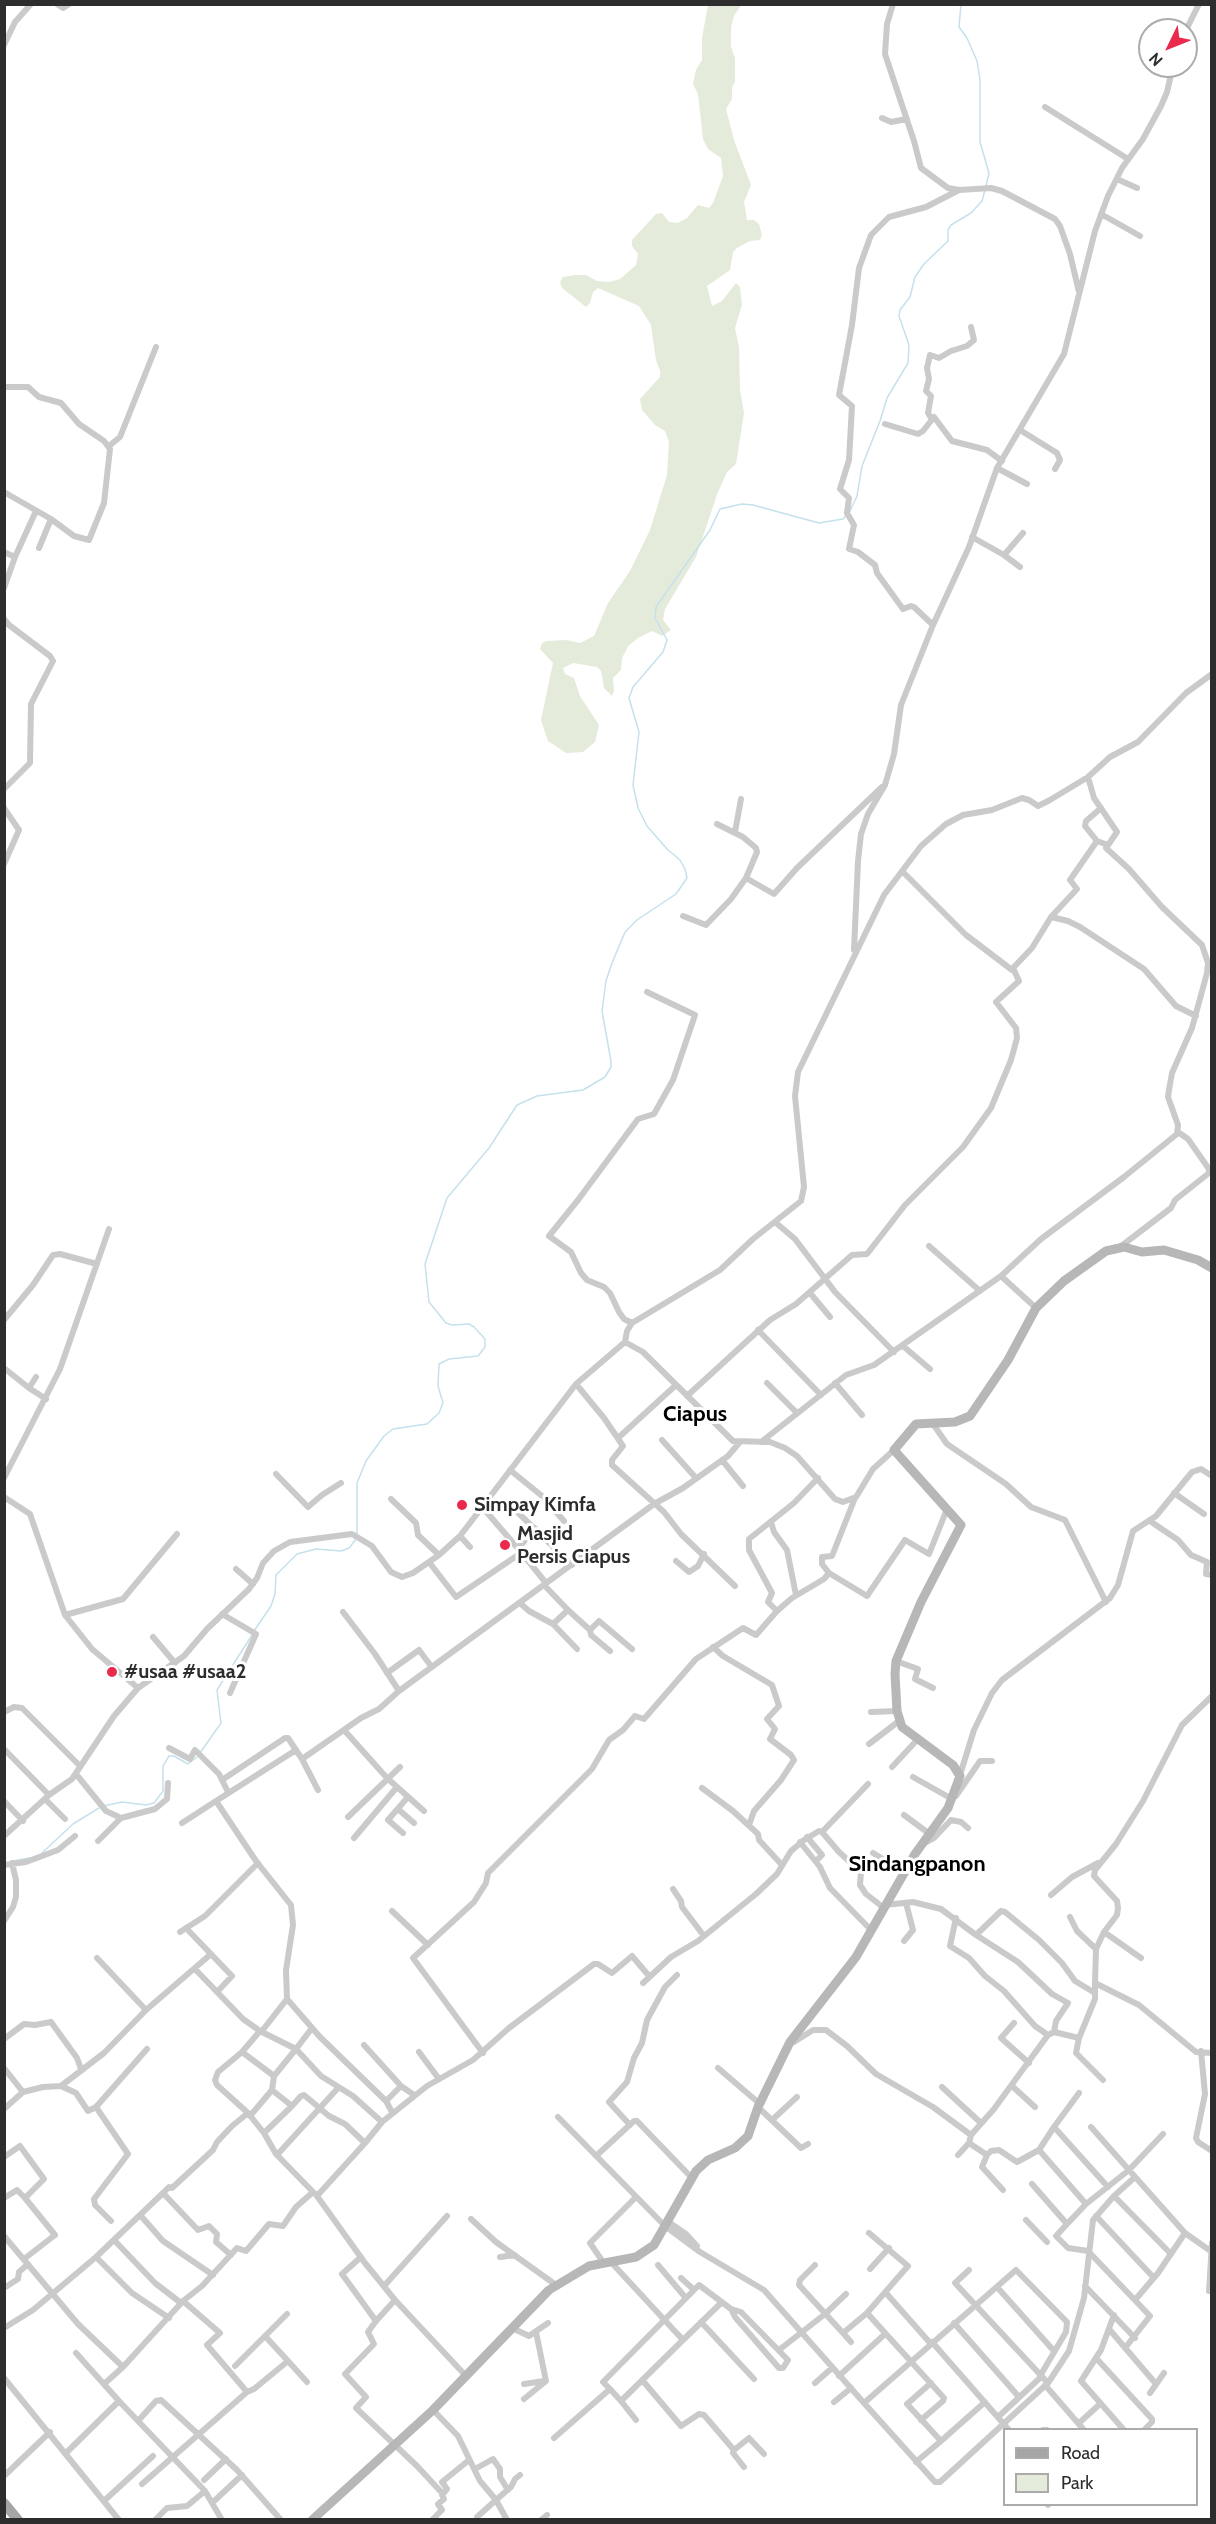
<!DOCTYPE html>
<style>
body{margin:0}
#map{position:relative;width:1216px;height:2524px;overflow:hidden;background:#fff;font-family:Cabin,sans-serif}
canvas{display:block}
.frame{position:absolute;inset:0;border:6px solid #2d2d2d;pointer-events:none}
.legend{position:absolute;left:1003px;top:2428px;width:195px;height:78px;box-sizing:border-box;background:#fff;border:2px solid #ababab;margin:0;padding:8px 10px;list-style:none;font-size:18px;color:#2d2d2d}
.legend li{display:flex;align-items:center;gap:12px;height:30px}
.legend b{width:30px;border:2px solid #ababab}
.north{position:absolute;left:1138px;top:18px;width:60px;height:60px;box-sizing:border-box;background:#fff;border:2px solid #ababab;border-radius:50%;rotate:227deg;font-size:16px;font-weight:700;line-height:24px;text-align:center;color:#2d2d2d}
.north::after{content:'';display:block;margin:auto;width:21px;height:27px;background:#ea294d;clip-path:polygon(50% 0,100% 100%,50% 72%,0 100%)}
</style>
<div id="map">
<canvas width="1216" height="2524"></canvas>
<div class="frame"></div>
<ul class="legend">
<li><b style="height:8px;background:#a5a5a5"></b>Road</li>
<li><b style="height:16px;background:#e5ebda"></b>Park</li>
</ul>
<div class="north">N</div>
</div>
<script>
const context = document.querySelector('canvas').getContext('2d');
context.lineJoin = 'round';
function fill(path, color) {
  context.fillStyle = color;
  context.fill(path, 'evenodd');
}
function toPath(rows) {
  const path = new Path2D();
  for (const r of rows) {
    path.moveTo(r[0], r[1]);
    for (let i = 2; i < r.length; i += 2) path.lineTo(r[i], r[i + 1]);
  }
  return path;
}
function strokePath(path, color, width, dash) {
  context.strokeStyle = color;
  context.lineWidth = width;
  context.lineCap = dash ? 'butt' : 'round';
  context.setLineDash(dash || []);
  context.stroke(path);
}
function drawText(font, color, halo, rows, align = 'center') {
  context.font = font + ' Cabin,sans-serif';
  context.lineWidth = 6;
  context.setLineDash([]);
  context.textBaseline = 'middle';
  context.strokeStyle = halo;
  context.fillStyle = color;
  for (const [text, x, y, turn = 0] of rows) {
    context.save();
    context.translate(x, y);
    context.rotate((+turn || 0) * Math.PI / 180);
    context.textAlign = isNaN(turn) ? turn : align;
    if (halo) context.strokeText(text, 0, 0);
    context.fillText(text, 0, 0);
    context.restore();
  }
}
fill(toPath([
 [708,5,741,5,734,16,731,27,731,47,735,58,735,82,732,87,732,99,726,109,734,140,751,185,744,202,747,220,754,220,759,224,762,235,760,240,750,241,737,248,733,252,730,270,707,286,712,306,722,301,736,283,740,287,742,305,735,328,739,347,740,390,744,413,736,464,727,472,718,492,696,557,665,609,663,620,671,630,662,636,652,631,638,638,629,645,622,658,621,670,613,678,614,691,612,696,604,688,601,671,597,667,573,663,563,668,565,674,574,678,580,696,599,725,595,742,583,752,566,753,548,741,541,720,553,663,540,649,542,643,547,641,567,640,580,643,594,636,608,603,630,571,650,530,667,475,669,442,665,431,655,425,642,410,640,399,660,377,660,371,656,360,651,325,639,306,598,288,593,292,590,303,586,307,562,288,560,282,563,277,575,275,586,275,597,281,609,282,620,279,636,265,638,254,632,246,632,240,656,214,662,213,669,222,678,223,687,218,698,205,709,208,713,203,723,176,721,158,708,149,703,139,698,94,693,84,696,70,702,60,702,38]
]), '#e5ebda');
strokePath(toPath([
 [961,4,959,27,967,38,977,61,980,79,980,142,989,173,986,186],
 [850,511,857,496,862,466,880,421,887,398,908,363,909,345,899,316,900,310,910,297,915,277,924,264,948,241,948,230,951,225,971,213,982,201,985,190],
 [357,1535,357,1483,366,1461,384,1436,393,1429,427,1424,439,1413,443,1403,438,1386,439,1364,449,1359,478,1356,485,1347,485,1339,474,1327,469,1324,452,1325,446,1323,429,1302,425,1264,447,1198,489,1148,517,1105,537,1096,583,1090,605,1077,611,1067,611,1061,602,1011,606,981,612,963,625,932,637,920,676,894,687,878,685,869,680,860,667,849,647,826,638,808,633,785,639,732,629,698,633,687,663,652,667,640,655,618,656,607,710,530,720,509,742,504,753,505,819,523,843,519,847,514],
 [254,1631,271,1606,275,1594,276,1575,297,1554,316,1549,341,1551,349,1548,356,1539],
 [200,1753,221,1723,217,1690,252,1635],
 [103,1806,122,1802,146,1805,154,1803,163,1791,163,1766,169,1756,174,1756,188,1764,197,1757],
 [42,1853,73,1824,99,1808],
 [13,1861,29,1858]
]), '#c5e1ec', 1.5);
strokePath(toPath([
 [57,4,63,8,69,4],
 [893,4,887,24,885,54,914,141,921,168,948,188,959,190,991,188,1002,191,1055,219,1060,226,1070,254,1079,292],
 [1186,30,1199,4],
 [4,45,15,22,31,4],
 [1045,107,1128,159],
 [882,118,891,122,907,119],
 [1117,179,1137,188],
 [1101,214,1140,236],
 [4,387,28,387,39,397,61,403,79,424,104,441,110,449,104,503,89,540,74,536,51,519],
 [931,418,928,413,931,396,926,391,929,379,927,368,930,355,939,358,951,351,967,346,974,340,971,327],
 [885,424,918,434,923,431,934,417,952,441,987,450,1002,461],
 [1020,430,1057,453,1060,460,1055,469],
 [109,446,120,437,156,347],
 [997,468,1027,484],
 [4,492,51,519,39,548],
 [972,537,1004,555,1020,567],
 [4,552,15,557,36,511],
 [1004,555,1023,533],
 [4,588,15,557],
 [4,619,9,625,50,656,53,661,31,704,30,763,4,789],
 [933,625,914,607,911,606,903,609,877,573,875,565,858,552,849,549,854,525,847,513,849,498,840,489,849,460,852,406,839,395,852,325,859,268,871,235,889,217,926,207,959,190],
 [4,808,19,830,4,864],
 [1101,808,1086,821,1085,826,1097,841,1108,845],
 [717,824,743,837,756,848,757,852,746,878],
 [735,832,741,799],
 [902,871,966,935,1012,970],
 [683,916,706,925,731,899,746,878,774,894,797,868,882,787],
 [1051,917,1077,889,1070,880,1097,841],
 [854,950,858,861,861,834,868,814,885,785,894,754,901,705,933,625,969,547,997,468,1064,354,1095,231,1108,196,1122,168,1143,139,1161,106,1167,92,1173,66],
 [775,1222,795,1239,835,1292,894,1352],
 [929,1246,980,1291],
 [1120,1247,1171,1208,1175,1200,1209,1173,1209,1169,1188,1139,1178,1132],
 [1001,1276,1041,1239,1124,1177,1177,1134,1178,1125,1168,1097,1169,1090,1172,1073,1192,1028,1207,973,1208,963,1202,945,1162,907,1129,869,1106,848,1117,832,1094,798,1088,777],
 [810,1293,830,1317],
 [4,1320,33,1285,53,1255,60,1254,97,1264],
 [632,1323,624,1319,619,1312,610,1293,604,1287,587,1280,581,1273,571,1252,549,1236,578,1200,638,1119,654,1114,673,1080,695,1015,647,992],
 [758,1330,821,1395],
 [625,1342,627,1331,632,1323,720,1270,753,1239,801,1201,804,1187,795,1096,798,1072,884,895,921,846,946,824,963,815,992,810,1022,798,1029,800,1038,806,1050,800,1088,777,1110,757,1138,742,1186,693,1212,674],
 [903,1346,930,1369],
 [4,1368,29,1388,36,1377],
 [767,1383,797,1413],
 [835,1383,862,1415],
 [576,1384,604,1418,623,1446,612,1460,612,1465,664,1512,681,1534,735,1586],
 [29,1388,46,1399],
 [687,1396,770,1320,796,1304,852,1255,867,1254,905,1205,963,1147,991,1108,1011,1060,1017,1038,1016,1028,996,1002,1019,981,1013,968,1032,948,1051,917,1068,921,1080,927,1144,969,1176,1006,1196,1016],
 [933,1424,947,1444,1006,1484,1031,1507,1065,1520,1106,1602],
 [618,1438,676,1385],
 [662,1440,696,1478],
 [761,1442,846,1375,874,1365,1001,1276,1036,1308],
 [722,1460,743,1486],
 [510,1470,542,1496,564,1521],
 [276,1474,308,1507,322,1495,341,1483],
 [4,1478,60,1369,109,1229],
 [1174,1493,1204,1514],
 [4,1497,30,1514,65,1615,92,1649,138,1688],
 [391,1499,416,1523,418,1535,439,1555],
 [508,1503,572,1565],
 [1150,1521,1178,1540,1191,1555,1207,1562,1206,1574,1212,1575],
 [771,1522,774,1532,787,1550,796,1595],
 [460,1536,470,1547],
 [518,1548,536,1529],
 [521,1552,546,1583],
 [676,1561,689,1572,698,1566,704,1554],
 [429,1562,456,1597,518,1555,521,1552,483,1508],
 [236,1569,253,1584],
 [829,1573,822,1564,822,1557,832,1556,855,1498],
 [544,1585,568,1610,553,1624,577,1649],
 [520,1603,529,1611,553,1624],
 [568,1610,590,1630,599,1621,632,1649],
 [777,1611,768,1602,772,1593,749,1550,749,1539,794,1503,818,1478],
 [343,1612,375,1654,399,1691],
 [222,1614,256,1634,230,1693],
 [65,1615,123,1599,177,1534],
 [590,1630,591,1635,610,1651],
 [153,1637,175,1663],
 [713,1647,723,1656,772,1685,779,1706,767,1719,775,1729,770,1739,791,1755,794,1760,781,1780,754,1811,749,1825],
 [896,1661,918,1669,915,1679,933,1688],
 [387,1673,419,1650,431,1666],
 [4,1712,14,1707,22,1708,80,1766],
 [871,1712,897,1711],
 [344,1730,387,1778,424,1811],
 [869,1744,899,1721],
 [169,1748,190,1759,195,1750,219,1774,228,1792],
 [4,1749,49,1795],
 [302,1759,318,1790],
 [892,1767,918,1739],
 [76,1774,106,1811,121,1818,155,1809,167,1799,168,1783],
 [960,1775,974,1730,992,1693,1002,1680,1110,1598,1118,1585,1133,1531,1156,1516,1192,1472,1201,1469,1212,1476],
 [913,1777,952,1799],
 [222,1780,285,1738,288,1738,296,1750],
 [702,1788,733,1811,758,1834,759,1840,782,1865],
 [956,1796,980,1761,992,1761],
 [45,1799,65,1819],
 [4,1801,23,1821],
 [398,1809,414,1823],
 [904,1815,931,1835],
 [348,1817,400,1767],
 [182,1823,216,1801],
 [822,1832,868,1784],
 [403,1833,388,1820,408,1797],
 [4,1836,49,1795,72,1779,114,1716,138,1688,184,1656,207,1629,249,1589,257,1578,263,1563,274,1551,290,1542,352,1534,372,1546,391,1572,402,1577,413,1573,439,1555,460,1536,576,1384,625,1342,643,1352,733,1441,770,1442,785,1448,797,1456,835,1499,843,1502,856,1497,873,1469,894,1450],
 [807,1837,822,1855,816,1861],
 [354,1838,397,1787],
 [98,1841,121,1818],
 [800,1842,820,1867,830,1888,872,1931],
 [925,1843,934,1838,951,1820,961,1822,968,1828],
 [873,1853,905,1872],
 [4,1865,26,1862,58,1850,75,1836],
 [673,1889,681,1901,682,1907,704,1936],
 [1051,1895,1072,1877,1098,1863],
 [885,1905,913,1902,941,1909,976,1935,1001,1911,1005,1912,1039,1940,1062,1963,1075,1981,1095,1993],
 [392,1911,428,1945],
 [1070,1917,1077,1931,1096,1949],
 [956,1918,950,1946,969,1958,985,1976,1004,1991,1035,2026,1048,2035],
 [4,1921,13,1907,16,1897,16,1880,12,1863],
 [186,1928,232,1976,217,1992],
 [180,1932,205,1916,258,1863],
 [1104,1932,1141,1958],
 [976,1935,1018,1962,1052,1994,1068,2003,1056,2021,1054,2032],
 [904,1941,913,1930,906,1903],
 [97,1958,146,2010],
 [195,1969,243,2019,260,2031],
 [643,1983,671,1957,698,1941,756,1894,777,1874,791,1851,804,1840,819,1831,822,1832,839,1852,861,1872,860,1885,866,1894,884,1908],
 [1095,1983,1096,1949,1104,1932,1117,1915,1118,1908,1117,1901,1094,1876,1095,1870,1116,1844,1143,1801,1182,1725,1212,1696],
 [1014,2023,1001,2038,1029,2063],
 [312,2028,296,2049,260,2031,242,2052,218,2072,215,2080,217,2085,248,2113,264,2133,276,2154,317,2196],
 [262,2031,287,1999],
 [1079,2038,1076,2053,1103,2080],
 [4,2039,24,2024,35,2025,51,2022,77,2058,81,2069],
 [794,2042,813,2030,826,2030,847,2046,876,2074,933,2107,971,2135],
 [364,2045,401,2086,414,2095],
 [1201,2051,1205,2094,1196,2138,1198,2142,1212,2151],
 [242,2052,274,2076],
 [419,2052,439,2079],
 [483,2053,413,1958,474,1902,486,1883,488,1873,592,1769,609,1740,623,1730,635,1716,644,1719,696,1659,743,1628,756,1635,777,1611,792,1598,824,1579,829,1573,867,1596,905,1540,929,1554,947,1509],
 [4,2068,23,2092,4,2109],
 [718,2068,760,2104],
 [61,2086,104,2053,146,2010,211,1954],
 [1012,2086,1035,2107],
 [942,2087,981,2123],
 [23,2092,43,2087,61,2086,76,2093,88,2111,96,2107,147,2049],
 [386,2101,320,2037,287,1999,286,1970,293,1925,291,1905,256,1861,216,1801,296,1750,302,1759,361,1718,379,1709,399,1691,654,1504,683,1488,728,1456,740,1442],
 [96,2107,128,2154,94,2199,95,2205,111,2221],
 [758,2107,801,2148,808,2144],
 [392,2112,386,2101,401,2086],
 [250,2116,272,2090],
 [558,2117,665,2226,700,2252,764,2290,864,2403,1016,2270,1067,2322,1066,2332,1040,2376],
 [772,2120,797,2097],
 [382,2122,427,2086,473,2060,509,2028,594,1964,598,1964,612,1973,632,1956,649,1976],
 [630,2125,609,2102,627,2082,634,2058,642,2043,647,2020,665,1987,677,1975],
 [1054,2127,1079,2093],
 [1091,2127,1129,2170,1163,2134],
 [264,2133,292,2106],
 [365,2143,345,2124,329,2116,304,2095,301,2096,292,2106,272,2090,274,2076,296,2049,321,2076,353,2096,382,2122,365,2143,317,2196,365,2263,395,2300,466,2376],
 [1039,2150,1086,2204],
 [277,2155,338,2088],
 [958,2155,969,2143],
 [987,2155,969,2143,971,2135,994,2109,1048,2035,1054,2032,1079,2038,1095,1999,1095,1983,1139,2005,1196,2052,1212,2053],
 [596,2156,634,2121,637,2121,691,2177],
 [4,2157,20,2146,44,2179,25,2198,17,2190,4,2198],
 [1032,2184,1067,2224],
 [1003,2190,982,2167,987,2155,991,2151,999,2150,1017,2162,1039,2150,1054,2127,1108,2187],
 [1114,2196,1171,2254],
 [141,2216,163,2241,213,2275],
 [1096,2216,1154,2278],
 [471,2219,496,2242,556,2285],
 [1026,2220,1047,2242],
 [667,2221,686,2234,697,2246],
 [869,2233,908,2266,867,2313,944,2398,943,2401,921,2420],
 [4,2236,78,2324,123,2367,104,2384],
 [115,2241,155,2283,181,2303],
 [231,2255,216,2242,217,2234,209,2226,198,2230,163,2193,169,2187,172,2188,213,2150,217,2142,232,2126,248,2113],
 [96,2257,132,2293,169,2318],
 [361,2257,342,2274,376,2321,368,2332,374,2344,345,2374,366,2397,356,2408,417,2466,443,2494],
 [500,2257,515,2255],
 [24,2259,55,2235,25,2198],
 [610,2261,683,2340,621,2401,636,2420],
 [603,2262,590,2243,635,2198],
 [658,2265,685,2297],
 [815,2265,800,2280,799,2285,843,2333,867,2313],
 [870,2269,889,2248],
 [969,2270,955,2283,1048,2383],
 [681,2278,693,2289],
 [384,2286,447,2216],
 [1085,2286,1135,2338],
 [997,2287,1054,2351],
 [4,2288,18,2279,19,2272,28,2264],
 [1209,2291,1212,2243],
 [886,2293,931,2344],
 [1135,2300,1158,2273,1185,2233],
 [183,2301,202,2286,237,2248,246,2251,269,2224,283,2226,296,2207,313,2192],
 [287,2314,265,2336,288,2361],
 [1114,2315,1101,2350,1081,2381,1124,2430],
 [376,2321,395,2300],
 [701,2322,754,2379],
 [954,2323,1019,2397],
 [4,2328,33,2310,96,2257,163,2193],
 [512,2328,529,2336,548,2323],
 [1109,2329,1156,2384],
 [843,2333,851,2342],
 [683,2340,722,2302],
 [932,2342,1009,2430],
 [1125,2348,1150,2316,1088,2251,1068,2248,1056,2236,1067,2224,1086,2204,1129,2170,1185,2233,1212,2252],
 [779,2350,825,2314,846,2294],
 [1096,2358,1152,2419,1152,2422,1144,2430],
 [235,2366,265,2336],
 [123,2367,183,2301,220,2333,207,2345,247,2392,142,2484],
 [839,2376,885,2334],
 [4,2378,119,2520],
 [643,2381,681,2426,699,2414,704,2415,734,2450,733,2453,744,2467],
 [815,2383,832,2368],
 [524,2384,544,2381],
 [1045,2385,1084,2430],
 [610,2389,603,2382,699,2285,731,2309,735,2317,779,2368,783,2368,788,2360,741,2312,731,2309],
 [247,2392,254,2389,288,2361,307,2382],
 [1150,2393,1164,2373],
 [524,2399,546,2381,536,2332],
 [119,2401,138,2421,156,2401,161,2400,237,2470,281,2520],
 [834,2402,851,2388],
 [864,2403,935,2482,940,2482,1048,2383,1069,2351,1084,2298,1093,2220,1114,2196,1135,2177],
 [433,2410,458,2436,480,2481,496,2500,477,2517,478,2520],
 [998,2417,1041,2377],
 [138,2421,205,2491,222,2520],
 [1079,2423,1100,2404],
 [1043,2430,1047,2430],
 [554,2438,610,2389,621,2401],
 [941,2441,985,2402],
 [734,2450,749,2438,764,2454],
 [67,2452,119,2401,76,2353],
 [916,2462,941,2441,907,2404,931,2383],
 [475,2469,493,2459,500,2469,500,2477,508,2490],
 [4,2476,50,2432],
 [204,2480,226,2459],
 [105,2500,153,2456],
 [212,2503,242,2475],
 [1048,2505,1048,2504],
 [155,2520,167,2508,187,2506,205,2491],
 [432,2520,442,2510,438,2504,444,2499,442,2495,447,2489,442,2482,469,2460],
 [507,2520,496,2500,511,2487,515,2479,520,2475],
 [541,2520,547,2515]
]), '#cacaca', 6);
strokePath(toPath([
 [312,2520,433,2410,549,2290,589,2266,636,2257,654,2245,696,2171,708,2160,735,2148,748,2136,758,2107,790,2042,856,1957,915,1854,948,1808,960,1776,953,1765,902,1727,897,1711,895,1674,896,1661,921,1602,961,1525,894,1450,916,1424,955,1422,970,1416,1008,1360,1036,1308,1064,1281,1106,1251,1124,1247,1142,1252,1164,1250,1198,1260,1212,1268]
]), '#b7b7b7', 9);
strokePath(toPath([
 [4,2503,18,2520]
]), '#a5a5a5', 10);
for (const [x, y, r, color] of [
 [462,1505,6,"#ea294d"],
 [505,1545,6,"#ea294d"],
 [112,1672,6,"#ea294d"]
]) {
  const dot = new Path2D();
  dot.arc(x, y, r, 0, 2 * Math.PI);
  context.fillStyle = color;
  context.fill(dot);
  strokePath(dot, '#fff', 2);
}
drawText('bold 20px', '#2d2d2d', '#fff', [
 ["Simpay Kimfa",474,1505],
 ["Masjid",517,1534],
 ["Persis Ciapus",517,1557],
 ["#usaa #usaa2",124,1672]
], 'left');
drawText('bold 22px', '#000', '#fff', [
 ["Ciapus",695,1415],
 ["Sindangpanon",917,1865]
]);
</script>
